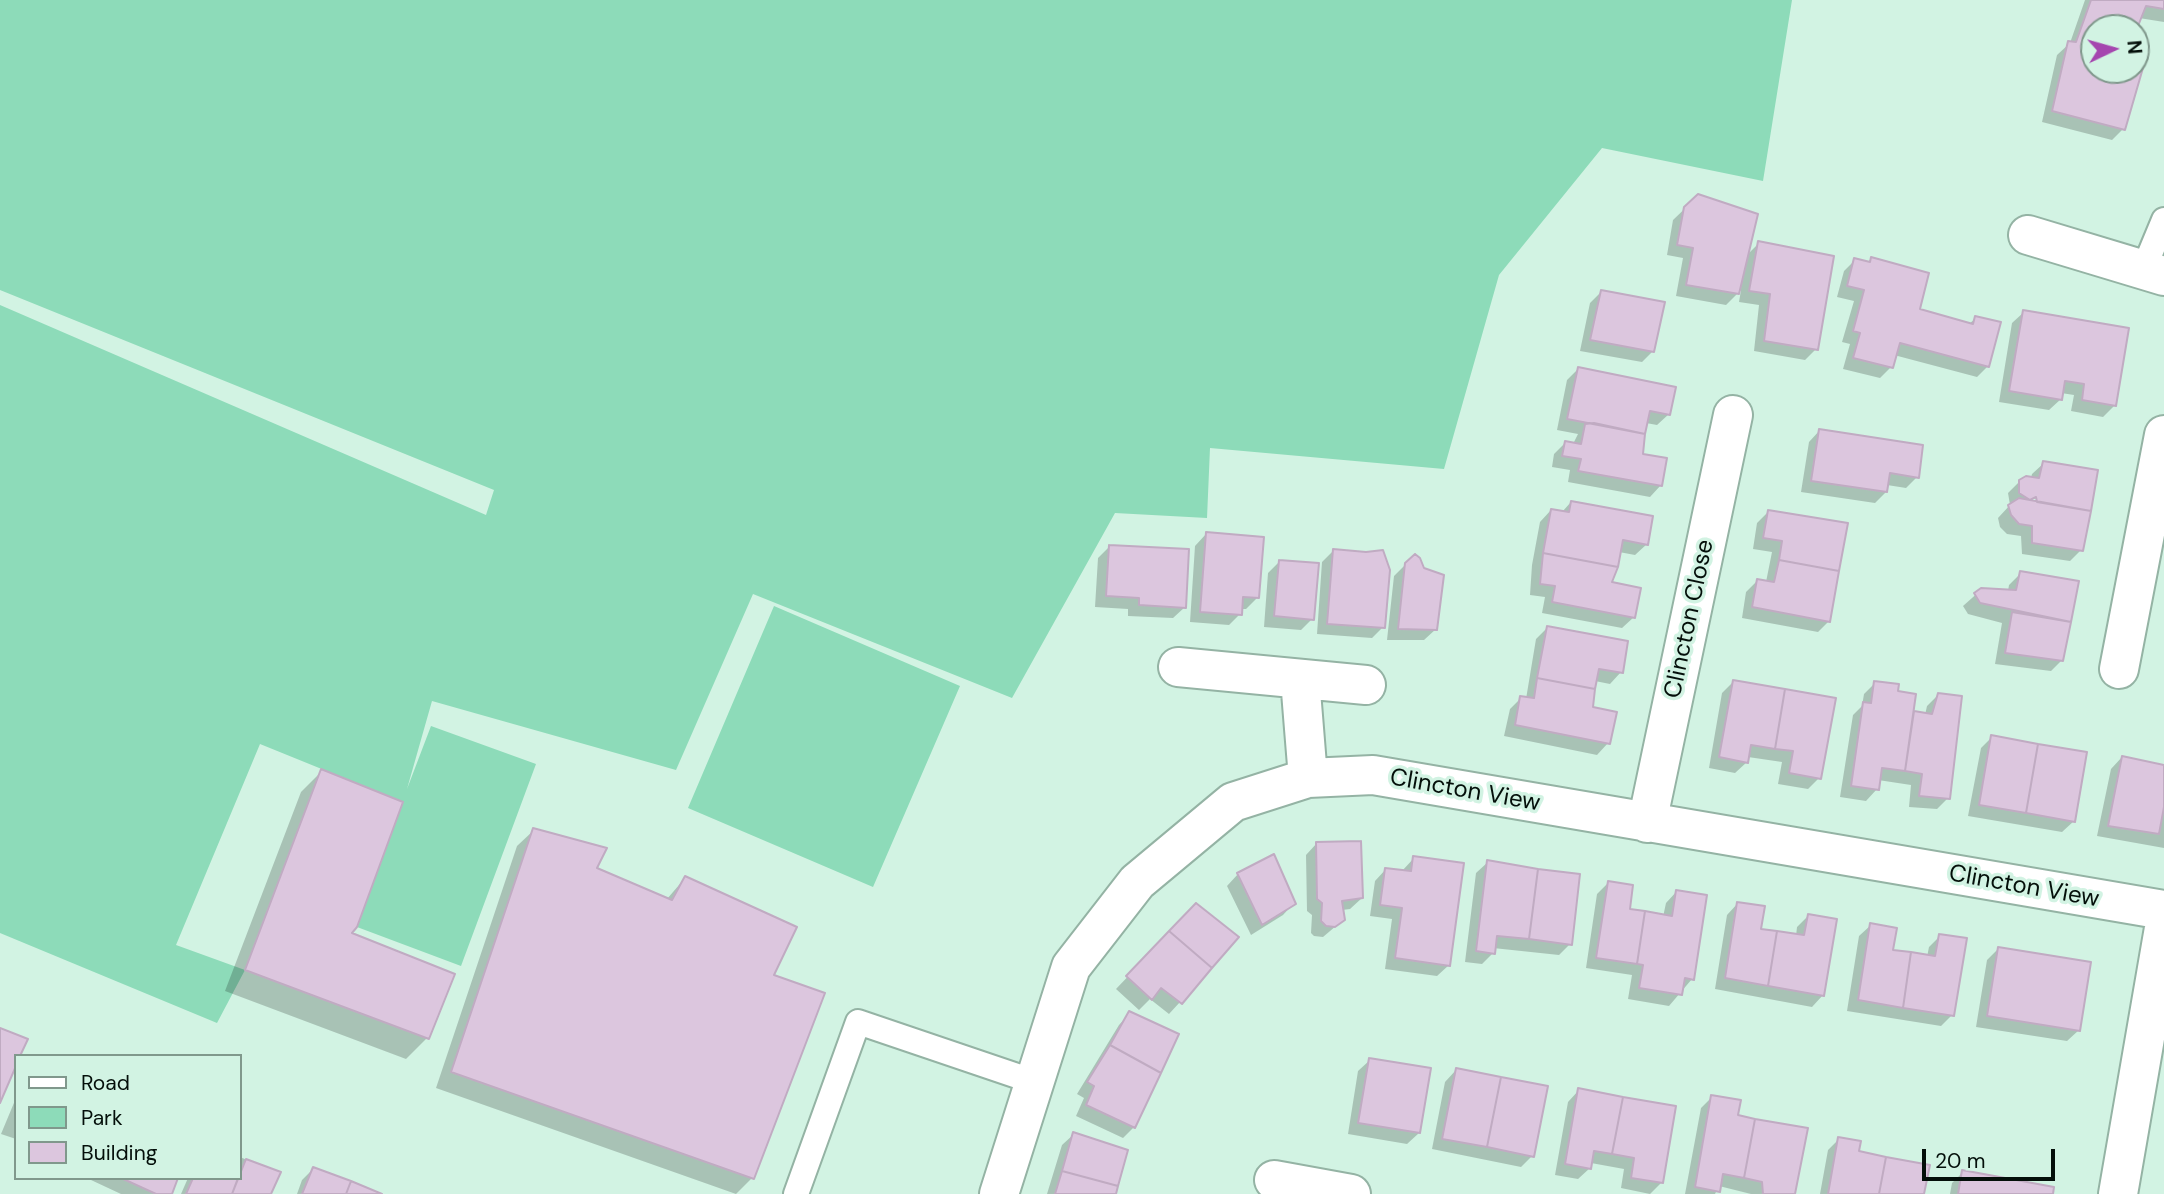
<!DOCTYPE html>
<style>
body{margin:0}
#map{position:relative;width:2164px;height:1194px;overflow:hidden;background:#d2f3e3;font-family:"DM Sans",sans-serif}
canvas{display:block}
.legend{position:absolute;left:14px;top:1054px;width:228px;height:126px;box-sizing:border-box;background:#d2f3e3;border:2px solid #80988c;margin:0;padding:9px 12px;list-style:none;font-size:21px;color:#040f0a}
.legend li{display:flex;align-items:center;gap:14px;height:35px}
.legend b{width:35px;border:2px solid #80988c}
.north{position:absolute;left:2080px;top:14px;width:70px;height:70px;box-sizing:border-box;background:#d2f3e3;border:2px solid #80988c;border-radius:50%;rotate:85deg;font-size:19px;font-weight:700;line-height:28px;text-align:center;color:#040f0a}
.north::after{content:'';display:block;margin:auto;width:24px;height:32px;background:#a546af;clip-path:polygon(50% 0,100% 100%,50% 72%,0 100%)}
.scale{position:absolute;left:1922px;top:1149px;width:133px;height:32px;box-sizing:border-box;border:4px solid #040f0a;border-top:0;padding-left:9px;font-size:21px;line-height:24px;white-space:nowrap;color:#040f0a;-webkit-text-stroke:5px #d2f3e3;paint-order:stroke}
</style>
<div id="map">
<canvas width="2164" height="1194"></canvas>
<ul class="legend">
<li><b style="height:9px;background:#fff"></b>Road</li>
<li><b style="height:19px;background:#8ddbb9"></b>Park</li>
<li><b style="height:19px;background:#dcc6de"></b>Building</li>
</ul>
<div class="north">N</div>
<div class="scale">20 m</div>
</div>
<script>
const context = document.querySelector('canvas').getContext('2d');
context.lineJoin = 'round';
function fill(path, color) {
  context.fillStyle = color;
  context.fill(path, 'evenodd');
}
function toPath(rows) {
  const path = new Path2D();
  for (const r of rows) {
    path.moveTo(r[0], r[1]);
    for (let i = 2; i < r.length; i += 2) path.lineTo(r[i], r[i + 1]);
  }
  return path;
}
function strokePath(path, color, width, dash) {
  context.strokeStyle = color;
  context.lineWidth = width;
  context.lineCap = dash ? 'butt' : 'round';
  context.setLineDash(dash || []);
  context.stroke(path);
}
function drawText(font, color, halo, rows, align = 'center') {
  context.font = font + ' "DM Sans",sans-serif';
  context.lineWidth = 7;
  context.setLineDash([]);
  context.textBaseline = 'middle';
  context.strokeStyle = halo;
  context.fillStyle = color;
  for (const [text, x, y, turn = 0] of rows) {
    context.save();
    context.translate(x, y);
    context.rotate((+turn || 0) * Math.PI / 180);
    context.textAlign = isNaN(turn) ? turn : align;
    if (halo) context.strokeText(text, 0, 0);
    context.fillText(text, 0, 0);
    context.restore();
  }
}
fill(toPath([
 [0,0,1792,0,1763,181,1602,148,1499,275,1444,469,1210,448,1207,518,1115,513,1012,698,753,594,676,770,432,701,407,789,431,726,536,764,461,966,357,927,403,802,260,744,176,945,245,970,217,1023,0,933,0,305,486,515,494,490,0,290],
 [774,606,960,686,873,887,688,808]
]), '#8ddbb9');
fill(toPath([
 [2085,0,2164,0,2164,22,2139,18,2135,28,2094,28,2094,70,2136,70,2136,58,2143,62,2123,129,2112,140,2042,122,2057,55,2070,43],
 [1698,196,1746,256,1759,243,1816,349,1805,360,1754,351,1759,305,1739,302,1741,290,1726,305,1676,296,1683,258,1667,255,1673,220],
 [1872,259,1918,310,1969,324,1976,318,1988,366,1977,377,1894,355,1891,367,1880,378,1843,369,1850,344,1842,342,1854,301,1837,297,1844,271,1855,260,1868,264],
 [1601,292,1653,351,1642,362,1580,351,1590,303],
 [2024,312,2115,405,2103,417,2071,411,2074,395,2061,393,2061,399,2049,410,1999,402,2012,323],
 [1578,369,1669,414,1657,425,1646,423,1641,455,1661,485,1650,497,1568,482,1570,470,1552,467,1554,454,1565,443,1573,444,1578,434,1557,430,1567,380],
 [1820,430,1917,477,1906,488,1887,485,1886,492,1875,503,1801,492,1809,442],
 [2044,463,2081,550,2070,561,2022,554,2021,536,2007,534,2000,527,1998,518,2010,505,2008,493,2020,481,2031,478,2032,474],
 [2038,494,2039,504,2025,501],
 [1571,502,1647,544,1635,555,1619,552,1610,583,1634,617,1622,628,1542,613,1545,597,1530,595,1532,565,1540,522,1551,510,1562,512],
 [1768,512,1829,621,1818,632,1742,618,1746,592,1757,581,1766,582,1772,552,1753,549,1757,523],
 [1206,534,1257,598,1246,609,1241,609,1240,614,1229,625,1190,622,1195,546],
 [1109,547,1185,607,1173,618,1128,616,1128,609,1095,607,1098,558],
 [1333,551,1383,627,1372,638,1317,634,1322,562],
 [1279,562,1312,619,1301,630,1264,627,1268,573],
 [1406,564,1436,629,1424,640,1387,640,1394,576],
 [2021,573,2077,582,2062,660,2051,671,1995,664,2002,623,1968,614,1963,606,1981,590,2008,591,2009,585],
 [1547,628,1621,672,1610,684,1595,681,1591,709,1608,743,1597,755,1504,736,1510,709,1521,698,1526,699,1536,639],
 [1733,682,1819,778,1808,789,1778,784,1782,762,1748,757,1747,762,1735,773,1709,768,1722,693],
 [1875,683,1896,693,1912,713,1925,715,1927,706,1938,695,1948,798,1937,809,1909,807,1911,785,1878,780,1877,789,1866,801,1840,797,1853,715,1862,706,1864,694],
 [1992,737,2074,821,2062,832,1968,816,1981,748],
 [2122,757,2164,766,2164,848,2097,836,2111,769],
 [322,771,349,934,427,1038,406,1059,225,991,301,792],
 [534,830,595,869,667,899,685,878,772,976,752,1178,736,1194,436,1088,517,846],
 [1317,843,1362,898,1350,909,1342,910,1343,920,1323,937,1314,936,1311,933,1312,915,1307,911,1306,855],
 [1414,858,1449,965,1437,976,1385,969,1392,919,1370,916,1375,881,1386,869,1402,871],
 [1488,862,1570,944,1559,955,1493,948,1493,953,1482,964,1465,962,1476,873],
 [1238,874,1294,903,1283,915,1251,935,1227,886],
 [1608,883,1628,911,1663,917,1666,903,1677,891,1692,979,1669,1006,1628,999,1632,975,1586,968,1597,894],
 [1738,903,1759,931,1796,936,1797,927,1808,916,1823,995,1812,1007,1715,989,1727,915],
 [1196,905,1180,1002,1169,1014,1150,999,1139,1010,1116,989],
 [1871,925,1891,952,1927,957,1929,947,1940,936,1952,1015,1941,1026,1847,1011,1859,936],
 [1998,949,2079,1030,2067,1041,1976,1027,1987,960],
 [1130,1013,1134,1127,1123,1138,1076,1116,1084,1098,1077,1094,1119,1025],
 [1370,1060,1419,1133,1407,1144,1348,1134,1358,1071],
 [1456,1070,1532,1156,1521,1167,1432,1149,1445,1082],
 [1579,1090,1662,1182,1650,1194,1621,1188,1624,1169,1591,1163,1590,1168,1578,1179,1555,1175,1568,1102],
 [1712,1097,1736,1117,1793,1194,1751,1194,1719,1186,1715,1194,1685,1194,1701,1108],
 [16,1098,16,1139,1,1134],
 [1074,1134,1113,1194,1047,1194,1062,1145],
 [1839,1139,1857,1153,1923,1194,1820,1194,1828,1150],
 [240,1157,278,1173,269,1194,181,1194,188,1178,240,1178],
 [313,1169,379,1194,297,1194,302,1180],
 [1963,1172,2051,1194,1950,1194,1952,1183],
 [91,1178,176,1178,170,1194,121,1194,91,1180]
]), '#0003');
const building = toPath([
 [2091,0,2164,0,2164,9,2146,6,2136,31,2136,28,2094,28,2094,70,2136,70,2136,56,2145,61,2125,130,2052,111,2068,41,2076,42,2091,0],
 [1698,194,1758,214,1739,294,1686,285,1693,248,1677,245,1684,207,1698,194],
 [1758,241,1834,256,1818,350,1764,341,1770,294,1749,291,1758,241],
 [1871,257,1929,273,1920,309,1973,324,1975,316,2001,322,1989,367,1900,343,1893,368,1853,358,1860,333,1853,331,1864,290,1847,286,1854,258,1870,262,1871,257],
 [1601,290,1665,302,1654,352,1590,340,1601,290],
 [2023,310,2129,328,2116,406,2082,400,2084,384,2065,381,2062,400,2009,391,2023,310],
 [1578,367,1676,387,1670,415,1650,411,1645,434,1567,419,1578,367],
 [1594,423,1645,434,1643,454,1667,458,1662,486,1578,471,1581,459,1562,456,1565,441,1581,444,1585,424,1594,423],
 [1819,429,1923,445,1919,478,1890,473,1887,492,1811,481,1819,429],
 [2043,461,2098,470,2091,511,2037,502,2036,497,2030,500,2019,493,2019,480,2026,476,2039,478,2043,461],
 [2019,498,2091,511,2083,551,2032,543,2032,526,2019,524,2011,515,2008,505,2019,498],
 [1571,501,1653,516,1648,545,1623,540,1618,567,1543,553,1551,509,1569,512,1571,501],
 [1768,510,1848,523,1839,571,1779,560,1782,541,1763,538,1768,510],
 [1206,532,1264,537,1259,598,1243,597,1242,615,1200,612,1206,532],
 [1109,545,1189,549,1186,608,1139,605,1139,598,1106,596,1109,545],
 [1333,549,1366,552,1383,550,1390,570,1385,628,1327,624,1333,549],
 [1543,553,1618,567,1612,582,1641,588,1635,618,1552,602,1555,586,1540,584,1543,553],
 [1415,554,1420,558,1424,568,1444,575,1437,630,1398,629,1405,563,1415,554],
 [1279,560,1319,563,1314,620,1274,616,1279,560],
 [1779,560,1839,571,1830,622,1752,607,1757,579,1774,582,1779,560],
 [2020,571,2079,581,2071,622,1980,603,1974,593,1981,588,2016,590,2020,571],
 [2012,612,2071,622,2063,661,2005,653,2012,612],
 [1547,626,1628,641,1623,673,1599,669,1595,689,1537,678,1547,626],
 [1537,678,1595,689,1593,707,1617,712,1610,744,1515,725,1520,696,1534,698,1537,678],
 [1733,680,1785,689,1775,749,1751,745,1748,763,1719,757,1733,680],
 [1874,681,1899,684,1898,691,1916,694,1905,771,1882,768,1879,790,1851,786,1863,702,1871,703,1874,681],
 [1785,689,1836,698,1821,779,1789,773,1793,751,1775,749,1785,689],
 [1938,693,1962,696,1950,799,1919,796,1922,774,1905,771,1914,711,1932,714,1938,693],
 [1991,735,2038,744,2026,813,1979,805,1991,735],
 [2038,744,2087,752,2075,822,2026,813,2038,744],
 [2122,756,2164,765,2164,807,2159,834,2108,826,2122,756],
 [321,769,403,802,357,927,352,933,455,974,429,1039,245,970,321,769],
 [533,828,607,848,597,868,672,900,685,876,797,927,774,975,825,993,754,1179,451,1072,533,828],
 [1361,841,1363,898,1342,901,1345,920,1335,927,1326,926,1321,921,1322,903,1317,899,1316,842,1361,841],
 [1274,854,1296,904,1262,925,1237,873,1274,854],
 [1413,856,1464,863,1450,966,1395,958,1402,908,1380,905,1385,868,1411,871,1413,856],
 [1487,860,1538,869,1529,939,1497,936,1495,954,1476,951,1487,860],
 [1538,869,1580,874,1572,945,1529,939,1538,869],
 [1608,881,1633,885,1630,909,1645,911,1637,964,1596,958,1608,881],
 [1676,890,1707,895,1694,980,1685,978,1682,995,1639,988,1643,965,1637,964,1645,911,1672,916,1676,890],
 [1737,902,1765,906,1761,929,1777,931,1768,986,1725,978,1737,902],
 [1196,903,1239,937,1212,968,1169,931,1196,903],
 [1808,914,1837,919,1824,996,1768,986,1777,931,1804,935,1808,914],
 [1870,923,1897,928,1893,950,1911,952,1903,1008,1858,1000,1870,923],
 [1169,931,1212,968,1182,1004,1161,988,1152,1000,1126,976,1169,931],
 [1939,934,1967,938,1954,1016,1903,1008,1911,952,1935,956,1939,934],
 [1998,947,2091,962,2080,1031,1987,1016,1998,947],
 [1129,1011,1179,1034,1161,1073,1110,1045,1129,1011],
 [0,1028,28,1039,20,1056,16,1056,16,1066,0,1103,0,1028],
 [1110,1045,1161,1073,1135,1128,1086,1105,1094,1086,1087,1082,1110,1045],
 [1369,1058,1431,1068,1420,1133,1358,1123,1369,1058],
 [1456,1068,1501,1077,1487,1147,1442,1139,1456,1068],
 [1501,1077,1548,1086,1534,1157,1487,1147,1501,1077],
 [1578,1088,1623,1097,1612,1154,1594,1151,1591,1169,1565,1164,1578,1088],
 [1711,1095,1741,1100,1738,1115,1755,1119,1744,1178,1723,1174,1720,1192,1695,1187,1711,1095],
 [1623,1097,1676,1106,1663,1183,1631,1178,1634,1158,1612,1154,1623,1097],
 [1755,1119,1808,1128,1795,1194,1763,1194,1762,1182,1744,1178,1755,1119],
 [1073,1132,1128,1150,1118,1186,1062,1171,1073,1132],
 [1838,1137,1861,1141,1859,1151,1886,1157,1879,1194,1828,1194,1838,1137],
 [1886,1157,1930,1165,1924,1194,1879,1194,1886,1157],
 [246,1159,281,1172,271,1194,232,1194,246,1159],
 [313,1167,351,1181,346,1194,302,1194,313,1167],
 [1962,1170,2054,1187,2053,1194,1958,1194,1962,1170],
 [1062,1171,1118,1186,1116,1194,1055,1194,1062,1171],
 [121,1178,178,1178,172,1194,156,1194,121,1178],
 [193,1178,238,1178,232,1194,186,1194,193,1178],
 [351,1181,382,1194,346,1194,351,1181]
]);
fill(building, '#dcc6de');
strokePath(building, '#c0abc2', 2);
const service = toPath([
 [2144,268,2164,220],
 [796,1194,858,1022,1035,1082]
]);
const minor = toPath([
 [2028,235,2164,276],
 [1178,667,1366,685],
 [2119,669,2164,435],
 [1300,679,1308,778],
 [1647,823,1733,415],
 [1274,1180,1351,1194],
 [999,1194,1071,967,1137,882,1233,802,1308,778,1373,775,2164,910],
 [2118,1194,2164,928]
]);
strokePath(service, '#94b3a4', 28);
strokePath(minor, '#94b3a4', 42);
strokePath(service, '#fff', 24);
strokePath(minor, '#fff', 38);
drawText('24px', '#040f0a', '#d2f3e3', [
 ["Clincton Close",1690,619,-78],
 ["Clincton View",1465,791,10],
 ["Clincton View",2024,887,10]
]);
</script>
